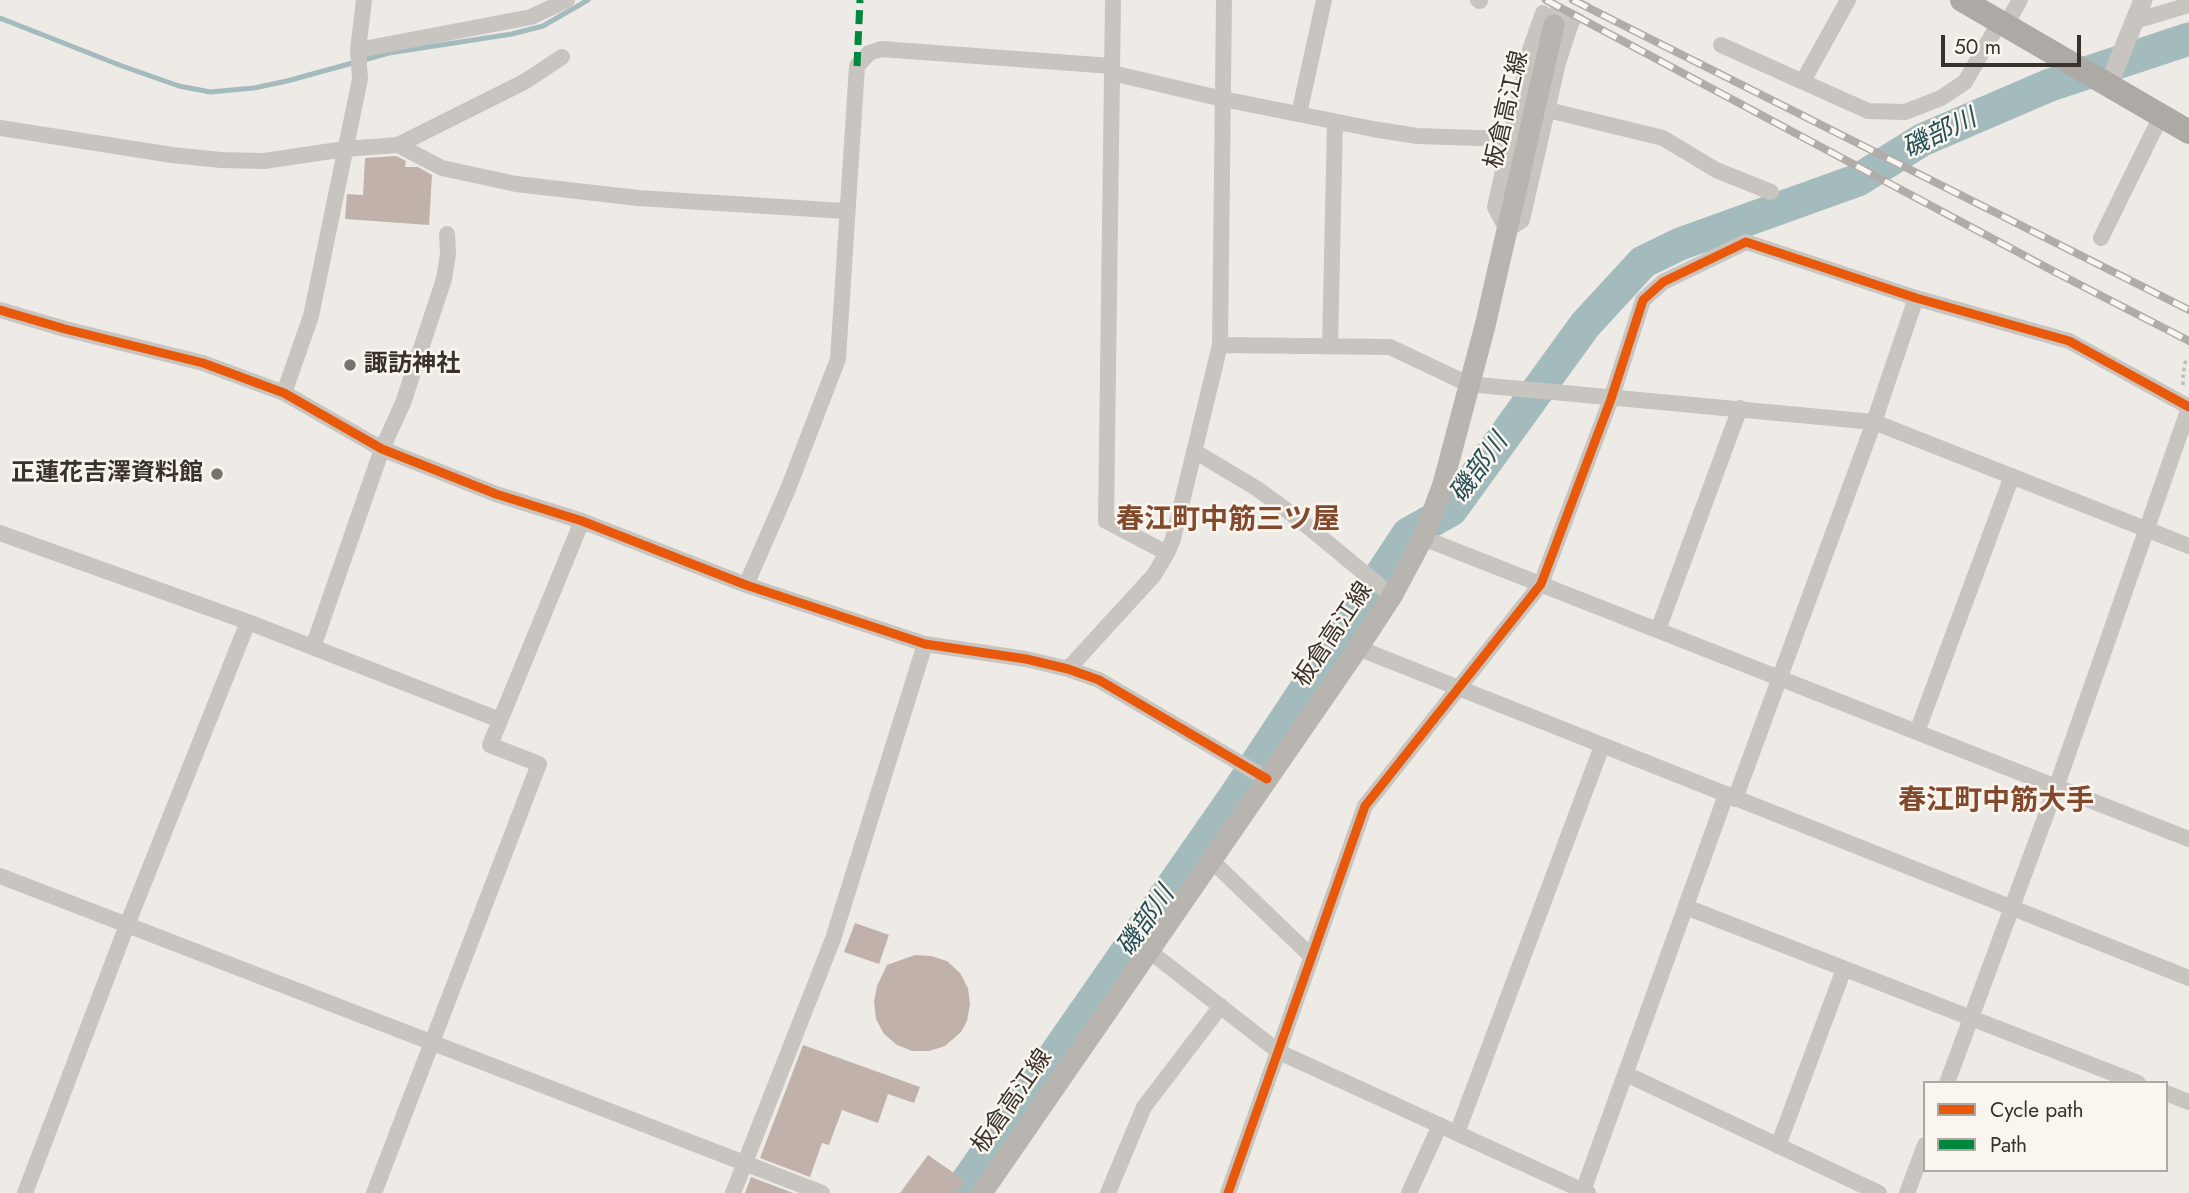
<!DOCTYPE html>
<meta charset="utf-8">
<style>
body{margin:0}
#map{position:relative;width:2189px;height:1193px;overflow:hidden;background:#eeebe6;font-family:Jost,sans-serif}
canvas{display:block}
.legend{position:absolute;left:1923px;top:1081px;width:245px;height:91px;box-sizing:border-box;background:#faf6ef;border:2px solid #ada8a1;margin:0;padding:9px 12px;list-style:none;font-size:21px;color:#39322c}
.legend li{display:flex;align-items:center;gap:14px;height:35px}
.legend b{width:35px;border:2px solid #ada8a1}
.scale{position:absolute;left:1941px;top:35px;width:140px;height:32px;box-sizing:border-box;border:4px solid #39322c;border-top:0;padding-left:9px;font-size:21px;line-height:24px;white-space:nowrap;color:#39322c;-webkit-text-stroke:5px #faf6ef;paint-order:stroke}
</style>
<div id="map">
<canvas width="2189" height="1193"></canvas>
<ul class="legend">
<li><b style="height:9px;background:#e8590c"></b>Cycle path</li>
<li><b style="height:9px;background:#00873e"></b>Path</li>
</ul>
<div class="scale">50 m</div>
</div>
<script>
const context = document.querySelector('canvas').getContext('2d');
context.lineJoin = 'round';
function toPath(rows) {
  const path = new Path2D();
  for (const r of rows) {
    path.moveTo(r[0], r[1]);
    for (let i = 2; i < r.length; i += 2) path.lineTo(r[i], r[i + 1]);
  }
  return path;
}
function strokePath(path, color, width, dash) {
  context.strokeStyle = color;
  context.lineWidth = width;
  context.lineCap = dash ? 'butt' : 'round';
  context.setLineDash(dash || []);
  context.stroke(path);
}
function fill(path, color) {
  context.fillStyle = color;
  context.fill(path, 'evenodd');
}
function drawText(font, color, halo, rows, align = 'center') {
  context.font = font + ' Jost,"Noto Sans JP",sans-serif';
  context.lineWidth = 5;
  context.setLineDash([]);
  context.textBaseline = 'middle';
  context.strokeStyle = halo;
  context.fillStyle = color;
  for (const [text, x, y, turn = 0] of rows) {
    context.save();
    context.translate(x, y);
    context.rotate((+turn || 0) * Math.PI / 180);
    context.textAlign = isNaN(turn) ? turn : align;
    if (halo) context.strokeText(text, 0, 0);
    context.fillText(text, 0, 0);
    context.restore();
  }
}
strokePath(toPath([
 [0,18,122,66,179,86,210,92,254,88,287,81,389,53,512,34,543,26,588,0]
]), '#a4bbbe', 5);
strokePath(toPath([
 [959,1193,1233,799,1408,534,1451,510,1585,325,1643,262,1680,244,1858,180,1922,140,2050,85,2189,39]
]), '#a4bbbe', 33);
fill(toPath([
 [396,156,406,161,405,167,418,167,432,175,429,225,345,219,347,194,363,195,365,158],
 [855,923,889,935,879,964,844,952],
 [915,955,931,956,947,961,960,973,968,988,970,1004,967,1021,961,1032,945,1046,929,1051,912,1051,897,1045,884,1034,876,1019,874,1002,877,986,887,965],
 [803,1045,920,1087,914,1103,888,1094,878,1123,842,1110,829,1145,822,1143,810,1177,760,1158],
 [928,1155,964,1180,955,1193,900,1193],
 [751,1177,793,1193,745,1193]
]), '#c0b2aa');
strokePath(toPath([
 [1570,26,1583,0]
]), '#cac6c1', 16, [16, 8]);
strokePath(toPath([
 [1554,25,1565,0]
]), '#cac6c1', 21, [21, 10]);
strokePath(toPath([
 [2183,385,2183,374,2186,359]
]), '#c1bcb7', 3.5, [3.5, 3.5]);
strokePath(toPath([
 [1113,0,1106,521,1167,553],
 [1478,0,1480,1],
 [1543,13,1530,50,1495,207,1507,230,1522,220,1558,63,1570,26],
 [2135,21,2189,5],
 [2005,26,2020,0],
 [1721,45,1868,111,1905,112,1941,98,1965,82,1999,23],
 [358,50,531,17,567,0],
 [1112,73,1223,99,1373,129,1417,136,1511,139],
 [1803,81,1848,0],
 [1548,110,1663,138,1716,170,1771,192],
 [1299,114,1324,0],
 [0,128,172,155,221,160,264,161,345,149,398,145,442,168,516,184,638,198,846,211],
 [398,145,524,82,562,57],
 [2101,238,2161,116],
 [0,310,65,329,203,363,284,393,382,449,496,494,582,521,746,585,925,644,1026,659,1068,669,1099,680,1267,779],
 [1220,345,1390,347,1468,384,1874,422,2189,546],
 [1330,347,1335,122],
 [284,393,311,316,360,79,358,50,364,0],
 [1194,451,1256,488,1300,520,1392,596],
 [0,533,248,622,500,720],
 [1423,538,2189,839],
 [746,585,788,489,838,359,857,66,869,53,881,49,1112,66],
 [1658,630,1740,408],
 [313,647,382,449,403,403,444,279,448,254,447,234],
 [1358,648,2189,978],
 [1068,669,1154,575,1167,553,1173,539,1220,345,1224,0],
 [1917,732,2012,476],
 [1735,799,1874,422,1916,298],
 [1211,860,1312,957],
 [0,876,822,1193],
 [1686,907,2138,1083],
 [1148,950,1279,1052,1588,1193],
 [1626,1074,1879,1193],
 [1947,1083,2056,788,2189,408],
 [2166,1093,2189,1102],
 [1457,1133,1602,746],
 [1778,1146,1844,969],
 [1583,1191,1726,795],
 [25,1193,127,925,248,622],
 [374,1193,539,764,490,745,582,521],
 [733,1193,833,939,925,644],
 [1108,1193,1144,1107,1221,1006],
 [1228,1193,1365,806,1541,584,1611,399,1643,300,1663,282,1746,242,1916,298,2069,341,2189,407],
 [1409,1193,1440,1125],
 [1907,1193,1925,1145]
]), '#c8c4bf', 16);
strokePath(toPath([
 [2108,86,2143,0]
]), '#c8c4bf', 19);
strokePath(toPath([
 [982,1193,1358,648,1392,596,1423,538,1443,484,1485,326,1554,25]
]), '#b8b4af', 21);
strokePath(toPath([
 [1962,0,2189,132]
]), '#ada9a4', 24);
const rail = toPath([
 [1546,0,2057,273,2189,341],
 [1573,0,2189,310]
]);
strokePath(rail, '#b0ada9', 8);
strokePath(rail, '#faf6ef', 5, [16]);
strokePath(toPath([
 [857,66,860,0]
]), '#00873e', 7, [14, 7]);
strokePath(toPath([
 [0,310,65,329,203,363,284,393,382,449,496,494,582,521,746,585,925,644,1026,659,1068,669,1099,680,1267,779],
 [1228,1193,1365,806,1541,584,1611,399,1643,300,1663,282,1746,242,1916,298,2069,341,2189,407]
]), '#e8590c', 9);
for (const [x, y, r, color] of [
 [350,365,7,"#78736d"],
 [217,474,7,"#78736d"]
]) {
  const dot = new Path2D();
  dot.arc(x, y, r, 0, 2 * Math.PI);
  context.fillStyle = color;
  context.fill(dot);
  strokePath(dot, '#faf6ef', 2.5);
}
drawText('24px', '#39322c', '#faf6ef', [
 ["板倉高江線",1508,110,-77],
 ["板倉高江線",1334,635,-56],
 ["板倉高江線",1013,1102,-55]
]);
drawText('bold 24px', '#39322c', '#faf6ef', [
 ["諏訪神社",364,365],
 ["正蓮花吉澤資料館",203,474,"right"]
], 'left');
drawText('italic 26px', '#254f58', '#faf6ef', [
 ["磯部川",1940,135,-26],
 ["磯部川",1480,469,-54],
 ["磯部川",1147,922,-55]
]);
drawText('bold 28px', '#82492c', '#faf6ef', [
 ["春江町中筋三ツ屋",1228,521],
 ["春江町中筋大手",1996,802]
]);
</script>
